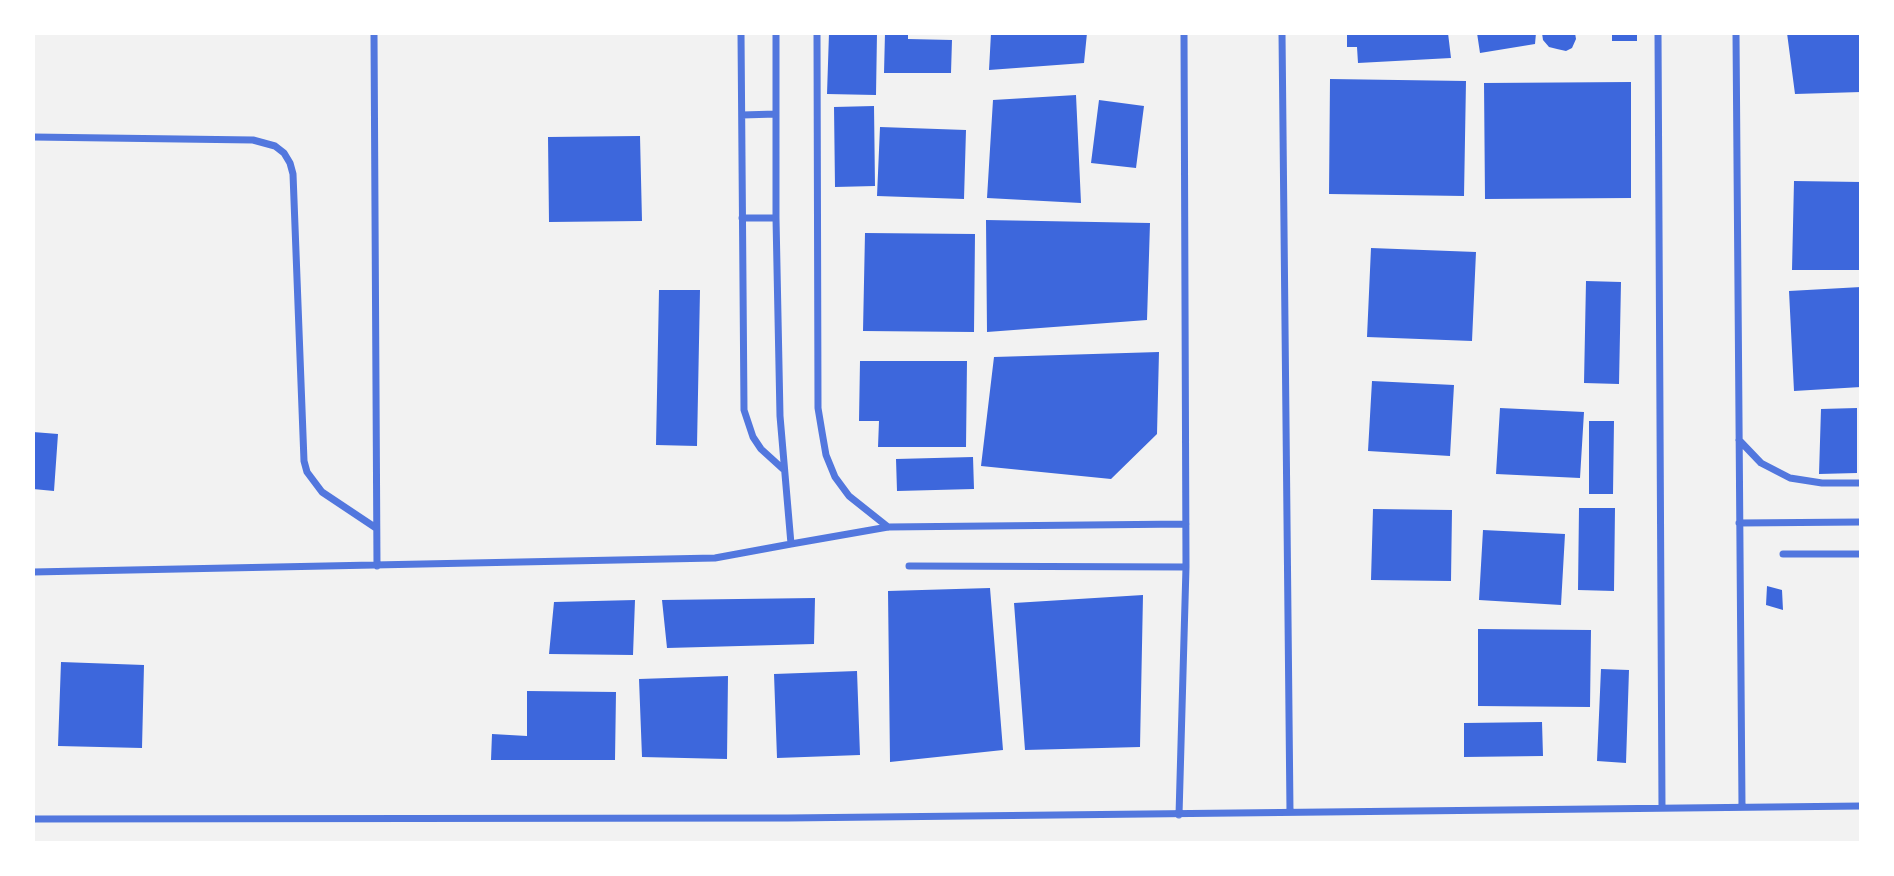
<!DOCTYPE html>
<style>
body{margin:0}
#map{position:relative;width:1894px;height:876px;overflow:hidden;background:#f2f2f2;font-family:"Space Grotesk",sans-serif}
canvas{display:block}
.frame{position:absolute;inset:0;border:35px solid #fff;pointer-events:none}
</style>
<div id="map">
<canvas width="1894" height="876"></canvas>
<div class="frame"></div>
</div>
<script>
const context = document.querySelector('canvas').getContext('2d');
context.lineJoin = 'round';
function fill(path, color) {
  context.fillStyle = color;
  context.fill(path, 'evenodd');
}
function toPath(rows) {
  const path = new Path2D();
  for (const r of rows) {
    path.moveTo(r[0], r[1]);
    for (let i = 2; i < r.length; i += 2) path.lineTo(r[i], r[i + 1]);
  }
  return path;
}
function strokePath(path, color, width, dash) {
  context.strokeStyle = color;
  context.lineWidth = width;
  context.lineCap = dash ? 'butt' : 'round';
  context.setLineDash(dash || []);
  context.stroke(path);
}
fill(toPath([
 [829,33,877,33,876,95,827,94],
 [885,33,908,33,908,39,952,40,951,73,884,73],
 [991,33,1087,33,1084,63,989,70],
 [1347,33,1448,33,1451,58,1358,63,1357,47,1347,47],
 [1477,33,1536,33,1535,44,1480,53],
 [1542,33,1575,33,1576,39,1572,48,1566,51,1557,49,1549,47,1543,40],
 [1612,33,1637,33,1637,41,1612,41],
 [1787,33,1861,33,1861,92,1795,94],
 [1330,79,1466,81,1464,196,1329,194],
 [1631,82,1631,198,1485,199,1484,83],
 [1076,95,1081,203,987,198,993,100],
 [1099,100,1144,106,1136,168,1091,163],
 [874,106,875,186,835,187,834,107],
 [880,127,966,130,964,199,877,196],
 [640,136,642,221,549,222,548,137],
 [1794,181,1861,182,1861,270,1792,270],
 [986,220,1150,223,1147,320,987,332],
 [865,233,975,234,974,332,863,331],
 [1371,248,1476,252,1472,341,1367,337],
 [1586,281,1621,282,1619,384,1584,383],
 [1861,287,1861,387,1794,391,1789,291],
 [659,290,700,290,697,446,656,445],
 [1159,352,1157,434,1111,479,981,466,994,357],
 [860,361,967,361,966,447,878,447,879,421,859,421],
 [1372,381,1454,385,1450,456,1368,451],
 [1500,408,1584,412,1580,478,1496,474],
 [1857,408,1857,473,1819,474,1821,409],
 [1589,421,1614,421,1613,494,1589,494],
 [33,432,58,434,54,491,33,489],
 [973,457,974,489,897,491,896,459],
 [1579,508,1615,508,1614,591,1578,590],
 [1373,509,1452,510,1451,581,1371,580],
 [1483,530,1565,534,1561,605,1479,600],
 [1767,586,1782,590,1783,610,1766,605],
 [990,588,1003,750,890,762,888,591],
 [1143,595,1140,747,1025,750,1014,603],
 [815,598,814,644,667,648,662,600],
 [635,600,633,655,549,654,554,602],
 [1478,629,1591,630,1590,707,1478,706],
 [61,662,144,665,142,748,58,746],
 [1601,669,1629,670,1626,763,1597,761],
 [857,671,860,755,777,758,774,674],
 [728,676,727,759,642,757,639,679],
 [527,691,616,692,615,760,491,760,492,734,527,736],
 [1542,722,1543,756,1464,757,1464,723]
]), '#3d67dc');
strokePath(toPath([
 [374,33,377,566],
 [741,33,744,410,753,437,761,449,783,469],
 [817,33,818,408,822,432,826,455,835,477,849,496,888,527],
 [1282,33,1290,812],
 [1658,33,1662,808],
 [1736,33,1742,807],
 [742,115,776,114],
 [33,137,253,140,275,146,284,153,290,163,293,174,304,461,307,472,322,492,376,528],
 [742,218,776,218],
 [1739,440,1761,463,1790,478,1822,483,1861,483],
 [1739,523,1861,522],
 [791,544,888,527,1186,524],
 [1783,554,1861,554],
 [909,566,1186,567],
 [33,572,715,558,791,544,780,416,776,218,776,33],
 [1179,815,1186,567,1184,33],
 [33,819,788,818,1861,806]
]), '#5277de', 7);
</script>
